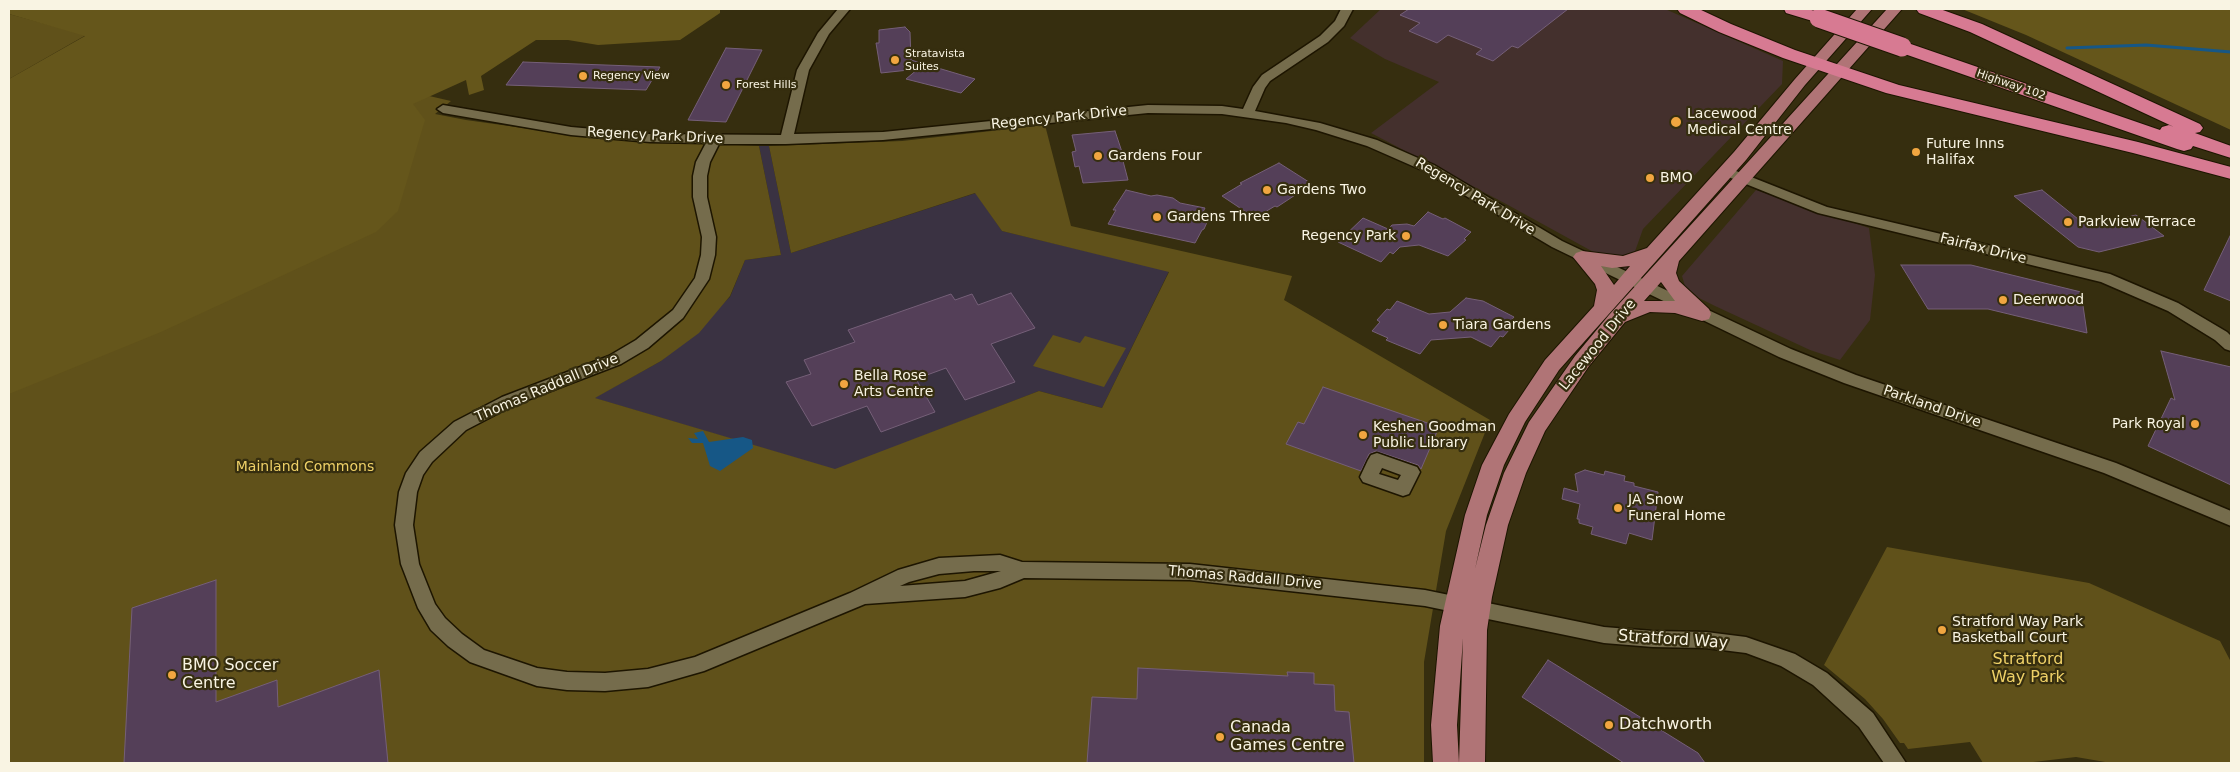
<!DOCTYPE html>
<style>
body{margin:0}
#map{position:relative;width:2240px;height:772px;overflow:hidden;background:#362e0f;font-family:"DejaVu Sans",sans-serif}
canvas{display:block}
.frame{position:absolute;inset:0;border:10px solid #f9f4e3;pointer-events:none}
</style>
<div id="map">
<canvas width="2240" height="772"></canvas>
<div class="frame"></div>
</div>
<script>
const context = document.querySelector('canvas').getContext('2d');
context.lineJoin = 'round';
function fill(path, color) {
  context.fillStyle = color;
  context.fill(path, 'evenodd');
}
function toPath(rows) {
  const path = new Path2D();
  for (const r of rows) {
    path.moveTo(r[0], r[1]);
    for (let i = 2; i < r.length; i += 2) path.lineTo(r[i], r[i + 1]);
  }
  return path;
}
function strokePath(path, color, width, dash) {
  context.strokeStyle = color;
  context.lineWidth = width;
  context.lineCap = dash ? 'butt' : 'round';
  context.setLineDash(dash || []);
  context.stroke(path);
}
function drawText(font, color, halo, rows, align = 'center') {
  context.font = font + ' "DejaVu Sans",sans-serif';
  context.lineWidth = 4.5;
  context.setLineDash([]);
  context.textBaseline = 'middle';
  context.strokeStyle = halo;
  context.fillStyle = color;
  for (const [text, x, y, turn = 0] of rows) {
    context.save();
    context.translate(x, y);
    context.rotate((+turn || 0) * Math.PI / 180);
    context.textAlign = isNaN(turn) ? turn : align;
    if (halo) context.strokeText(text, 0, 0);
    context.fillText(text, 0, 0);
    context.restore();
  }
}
fill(toPath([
 [1381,9,1665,9,1783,61,1782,84,1643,229,1628,271,1508,205,1371,133,1439,82,1385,59,1350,38],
 [1756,190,1869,228,1875,275,1870,320,1840,360,1810,350,1715,306,1699,298,1685,286,1682,276]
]), '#44302d');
fill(toPath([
 [759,146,769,146,791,253,976,193,1002,231,1169,271,1102,408,1039,391,836,470,594,398,661,361,730,297,745,260,781,255]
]), '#3a3242');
fill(toPath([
 [9,14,86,35,9,79],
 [238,52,451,101,435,114,466,120,602,139,759,146,781,255,745,260,730,296,699,333,661,361,595,398,835,469,1039,391,1102,408,1169,272,1002,231,975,193,791,253,769,146,902,141,1045,125,1071,226,1292,276,1284,300,1490,420,1446,531,1424,662,1424,763,9,763,9,190],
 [1053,335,1080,343,1085,336,1126,348,1104,387,1033,366],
 [1887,547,2089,583,2220,641,2231,662,2231,763,2111,763,2076,757,2025,763,1983,763,1970,742,1908,749,1904,743,1900,743,1883,719,1865,699,1824,665]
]), '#60511a');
fill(toPath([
 [9,9,720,9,720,13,680,40,598,45,568,40,536,40,481,76,484,90,469,95,466,80,413,104,425,120,398,211,376,232,161,332,9,394,9,79,85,36,9,14],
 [1962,9,2231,9,2231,130,2026,35]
]), '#65561b');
fill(toPath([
 [703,431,709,442,743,437,752,440,753,448,720,471,710,466,703,443,692,443,688,438,698,439,694,433]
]), '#165786');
strokePath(toPath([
 [2067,48,2146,45,2231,52]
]), '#165786', 3);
const building = toPath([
 [1409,9,1568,9,1518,48,1512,46,1493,61,1476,54,1482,49,1448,35,1437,43,1409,31,1420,23,1400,15,1409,9],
 [905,27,910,32,911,60,975,79,961,93,906,79,918,69,881,73,876,43,879,43,879,30,905,27],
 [726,48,762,50,726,122,688,120,726,48],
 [523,62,660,67,646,90,506,85,523,62],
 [1115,131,1125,161,1123,161,1128,180,1083,183,1079,166,1075,167,1072,152,1076,151,1072,135,1115,131],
 [1279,163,1312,184,1277,207,1275,206,1255,218,1222,196,1242,184,1240,183,1279,163],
 [1126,190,1151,196,1157,195,1173,198,1180,203,1205,208,1200,218,1208,220,1204,229,1202,230,1195,243,1108,224,1116,210,1113,210,1126,190],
 [2042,190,2078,219,2099,224,2136,215,2164,236,2099,252,2078,247,2014,196,2042,190],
 [1428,212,1443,219,1445,218,1471,232,1464,239,1466,240,1448,256,1419,245,1400,247,1393,254,1390,252,1381,262,1338,242,1363,218,1388,229,1392,225,1407,224,1414,226,1428,212],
 [2231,234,2231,301,2204,290,2231,234],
 [1901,265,1971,265,2081,292,2087,333,1988,309,1928,309,1901,265],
 [1011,293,1035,328,991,344,1015,382,965,400,946,368,916,379,935,412,881,432,867,406,812,426,786,382,811,374,804,360,855,342,848,330,951,294,955,300,972,294,978,305,1011,293],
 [1466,298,1483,301,1514,317,1505,328,1509,330,1503,337,1500,336,1491,347,1471,337,1431,340,1420,354,1386,340,1388,338,1372,331,1380,322,1377,320,1387,309,1390,310,1397,301,1429,314,1450,312,1466,298],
 [2161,351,2231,367,2231,485,2148,446,2171,398,2175,400,2161,351],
 [1323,387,1439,427,1421,469,1418,465,1376,451,1369,454,1361,471,1286,444,1298,422,1304,424,1323,387],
 [1585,470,1604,475,1605,471,1625,476,1624,481,1634,483,1634,486,1658,492,1652,540,1629,533,1626,544,1591,534,1593,527,1579,523,1579,519,1577,519,1580,504,1562,499,1564,488,1578,492,1575,474,1585,470],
 [216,580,216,702,277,680,278,707,379,670,388,763,124,763,132,608,216,580],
 [1548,660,1698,753,1705,763,1624,763,1522,697,1548,660],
 [1138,668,1288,676,1287,672,1314,673,1314,684,1334,685,1335,711,1349,712,1354,763,1087,763,1092,697,1137,699,1138,668]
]);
fill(building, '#543f58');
strokePath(building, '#755f78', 1);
const minor = toPath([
 [838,9,850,9,829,34,809,70,794,134,883,132,1148,105,1222,106,1243,109,1253,87,1262,75,1320,36,1335,21,1341,9,1353,9,1344,26,1328,42,1270,81,1265,88,1255,111,1320,123,1377,140,1434,165,1562,241,1791,349,1856,375,2116,463,2231,511,2231,526,2104,473,1844,383,1779,357,1552,247,1424,171,1367,146,1316,130,1286,123,1222,114,1148,113,883,140,786,144,719,144,710,162,707,176,707,197,716,237,715,255,709,279,683,318,648,348,621,364,514,405,466,430,432,462,423,475,417,492,413,525,419,564,435,604,445,618,462,634,484,650,537,668,567,672,605,673,648,669,695,657,850,593,898,570,939,558,1000,555,1022,562,1190,564,1425,590,1604,627,1653,631,1706,632,1746,637,1795,654,1827,673,1873,713,1906,763,1884,763,1859,727,1813,685,1781,666,1746,653,1706,648,1653,647,1604,643,1425,606,1190,580,1024,578,1000,588,965,597,865,604,704,671,648,687,605,691,567,690,537,686,470,662,448,646,431,630,418,608,401,564,395,525,399,492,406,473,420,452,454,422,502,397,609,356,636,340,673,310,695,278,701,255,702,237,693,197,693,176,696,162,706,143,650,142,571,135,443,113,437,109,443,105,571,127,650,134,781,135,797,70,818,33,838,9],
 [974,571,1001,571,965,581,900,586,909,582,939,574,974,571],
 [1726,167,1827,207,2110,274,2178,303,2227,332,2231,336,2231,351,2225,349,2215,340,2168,311,2101,282,1818,213,1721,174,1719,171,1726,167],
 [1377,453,1417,467,1420,472,1409,494,1403,496,1363,482,1360,477,1368,460,1371,455,1377,453],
 [1382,468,1401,475,1398,480,1379,474,1382,468]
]);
const major = toPath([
 [1857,9,1872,9,1805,85,1746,160,1559,370,1525,422,1504,465,1487,515,1475,569,1486,525,1504,473,1529,422,1575,356,1609,315,1887,9,1902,9,1679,261,1676,273,1679,281,1709,309,1711,314,1709,319,1702,321,1675,313,1650,312,1625,322,1589,366,1545,431,1526,473,1508,525,1492,597,1487,630,1485,763,1459,763,1463,638,1457,725,1459,763,1433,763,1431,725,1440,626,1465,515,1482,465,1509,414,1545,360,1594,306,1597,290,1595,284,1573,257,1576,253,1582,251,1623,256,1647,248,1734,152,1795,79,1857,9],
 [1601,266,1612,268,1630,266,1614,285,1601,266],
 [1661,282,1675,301,1644,301,1661,282]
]);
const highway = toPath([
 [1677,9,1699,9,1731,24,1795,50,1899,85,2138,142,2231,167,2231,179,2133,153,1886,93,1783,58,1719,32,1680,13,1677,9],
 [1784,9,1808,9,1825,14,1828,18,1825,22,1819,23,1786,13,1784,9],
 [1916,9,1940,9,1982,24,2200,124,2203,128,2200,132,2195,133,2231,146,2231,158,2193,146,2191,149,2184,151,2177,149,1896,51,1893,47,1896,43,1908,43,2160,130,2162,127,2169,125,2174,127,1970,32,1919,13,1916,9]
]);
strokePath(minor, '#1d1500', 3);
strokePath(major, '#1d1500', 2);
strokePath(highway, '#1d1500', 2);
fill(minor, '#756c4c');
fill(major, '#b07476');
fill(highway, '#d77a92');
const highwayBridge = toPath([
 [1819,18,1902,47]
]);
strokePath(highwayBridge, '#1d1500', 21, []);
strokePath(highwayBridge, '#d77a92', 19);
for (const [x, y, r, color] of [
 [895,60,5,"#f1a640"],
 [583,76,5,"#f1a640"],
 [726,85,5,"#f1a640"],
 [1676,122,6,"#f1a640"],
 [1916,152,5,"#f1a640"],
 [1098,156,5,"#f1a640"],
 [1650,178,5,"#f1a640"],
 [1267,190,5,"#f1a640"],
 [1157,217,5,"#f1a640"],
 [2068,222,5,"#f1a640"],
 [1406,236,5,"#f1a640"],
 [2003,300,5,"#f1a640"],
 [1443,325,5,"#f1a640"],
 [844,384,5,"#f1a640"],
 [2195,424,5,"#f1a640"],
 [1363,435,5,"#f1a640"],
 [1618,508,5,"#f1a640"],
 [1942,630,5,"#f1a640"],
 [172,675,5,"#f1a640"],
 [1609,725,5,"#f1a640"],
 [1220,737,5,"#f1a640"]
]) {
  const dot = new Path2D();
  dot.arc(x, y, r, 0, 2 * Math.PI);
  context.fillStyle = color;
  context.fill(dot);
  strokePath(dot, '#362e0f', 2);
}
drawText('11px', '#f9f4e3', '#362e0f', [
 ["Stratavista",905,54],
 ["Suites",905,67],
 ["Regency View",593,76],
 ["Forest Hills",736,85]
], 'left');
drawText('11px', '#f9f4e3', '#362e0f', [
 ["Highway 102",2011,85,19]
]);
drawText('14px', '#f9f4e3', '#362e0f', [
 ["Lacewood",1687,114],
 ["Medical Centre",1687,130],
 ["Future Inns",1926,144],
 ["Halifax",1926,160],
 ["Gardens Four",1108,156],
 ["BMO",1660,178],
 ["Gardens Two",1277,190],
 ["Gardens Three",1167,217],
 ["Parkview Terrace",2078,222],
 ["Regency Park",1396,236,"right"],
 ["Deerwood",2013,300],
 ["Tiara Gardens",1453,325],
 ["Bella Rose",854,376],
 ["Arts Centre",854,392],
 ["Park Royal",2185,424,"right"],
 ["Keshen Goodman",1373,427],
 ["Public Library",1373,443],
 ["JA Snow",1628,500],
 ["Funeral Home",1628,516],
 ["Stratford Way Park",1952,622],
 ["Basketball Court",1952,638]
], 'left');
drawText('14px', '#f9f4e3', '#362e0f', [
 ["Regency Park Drive",1059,118,-6],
 ["Regency Park Drive",655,136,3],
 ["Regency Park Drive",1475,197,31],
 ["Fairfax Drive",1983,249,14],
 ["Lacewood Drive",1598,345,-51],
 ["Thomas Raddall Drive",547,388,-23],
 ["Parkland Drive",1932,407,19],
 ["Thomas Raddall Drive",1245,578,5]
]);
drawText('14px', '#eed067', '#362e0f', [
 ["Mainland Commons",305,467]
]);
drawText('16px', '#f9f4e3', '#362e0f', [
 ["Stratford Way",1673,640,4]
]);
drawText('16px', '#eed067', '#362e0f', [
 ["Stratford",2028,660],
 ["Way Park",2028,678]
]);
drawText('16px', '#f9f4e3', '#362e0f', [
 ["BMO Soccer",182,666],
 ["Centre",182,684],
 ["Datchworth",1619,725],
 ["Canada",1230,728],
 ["Games Centre",1230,746]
], 'left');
</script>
